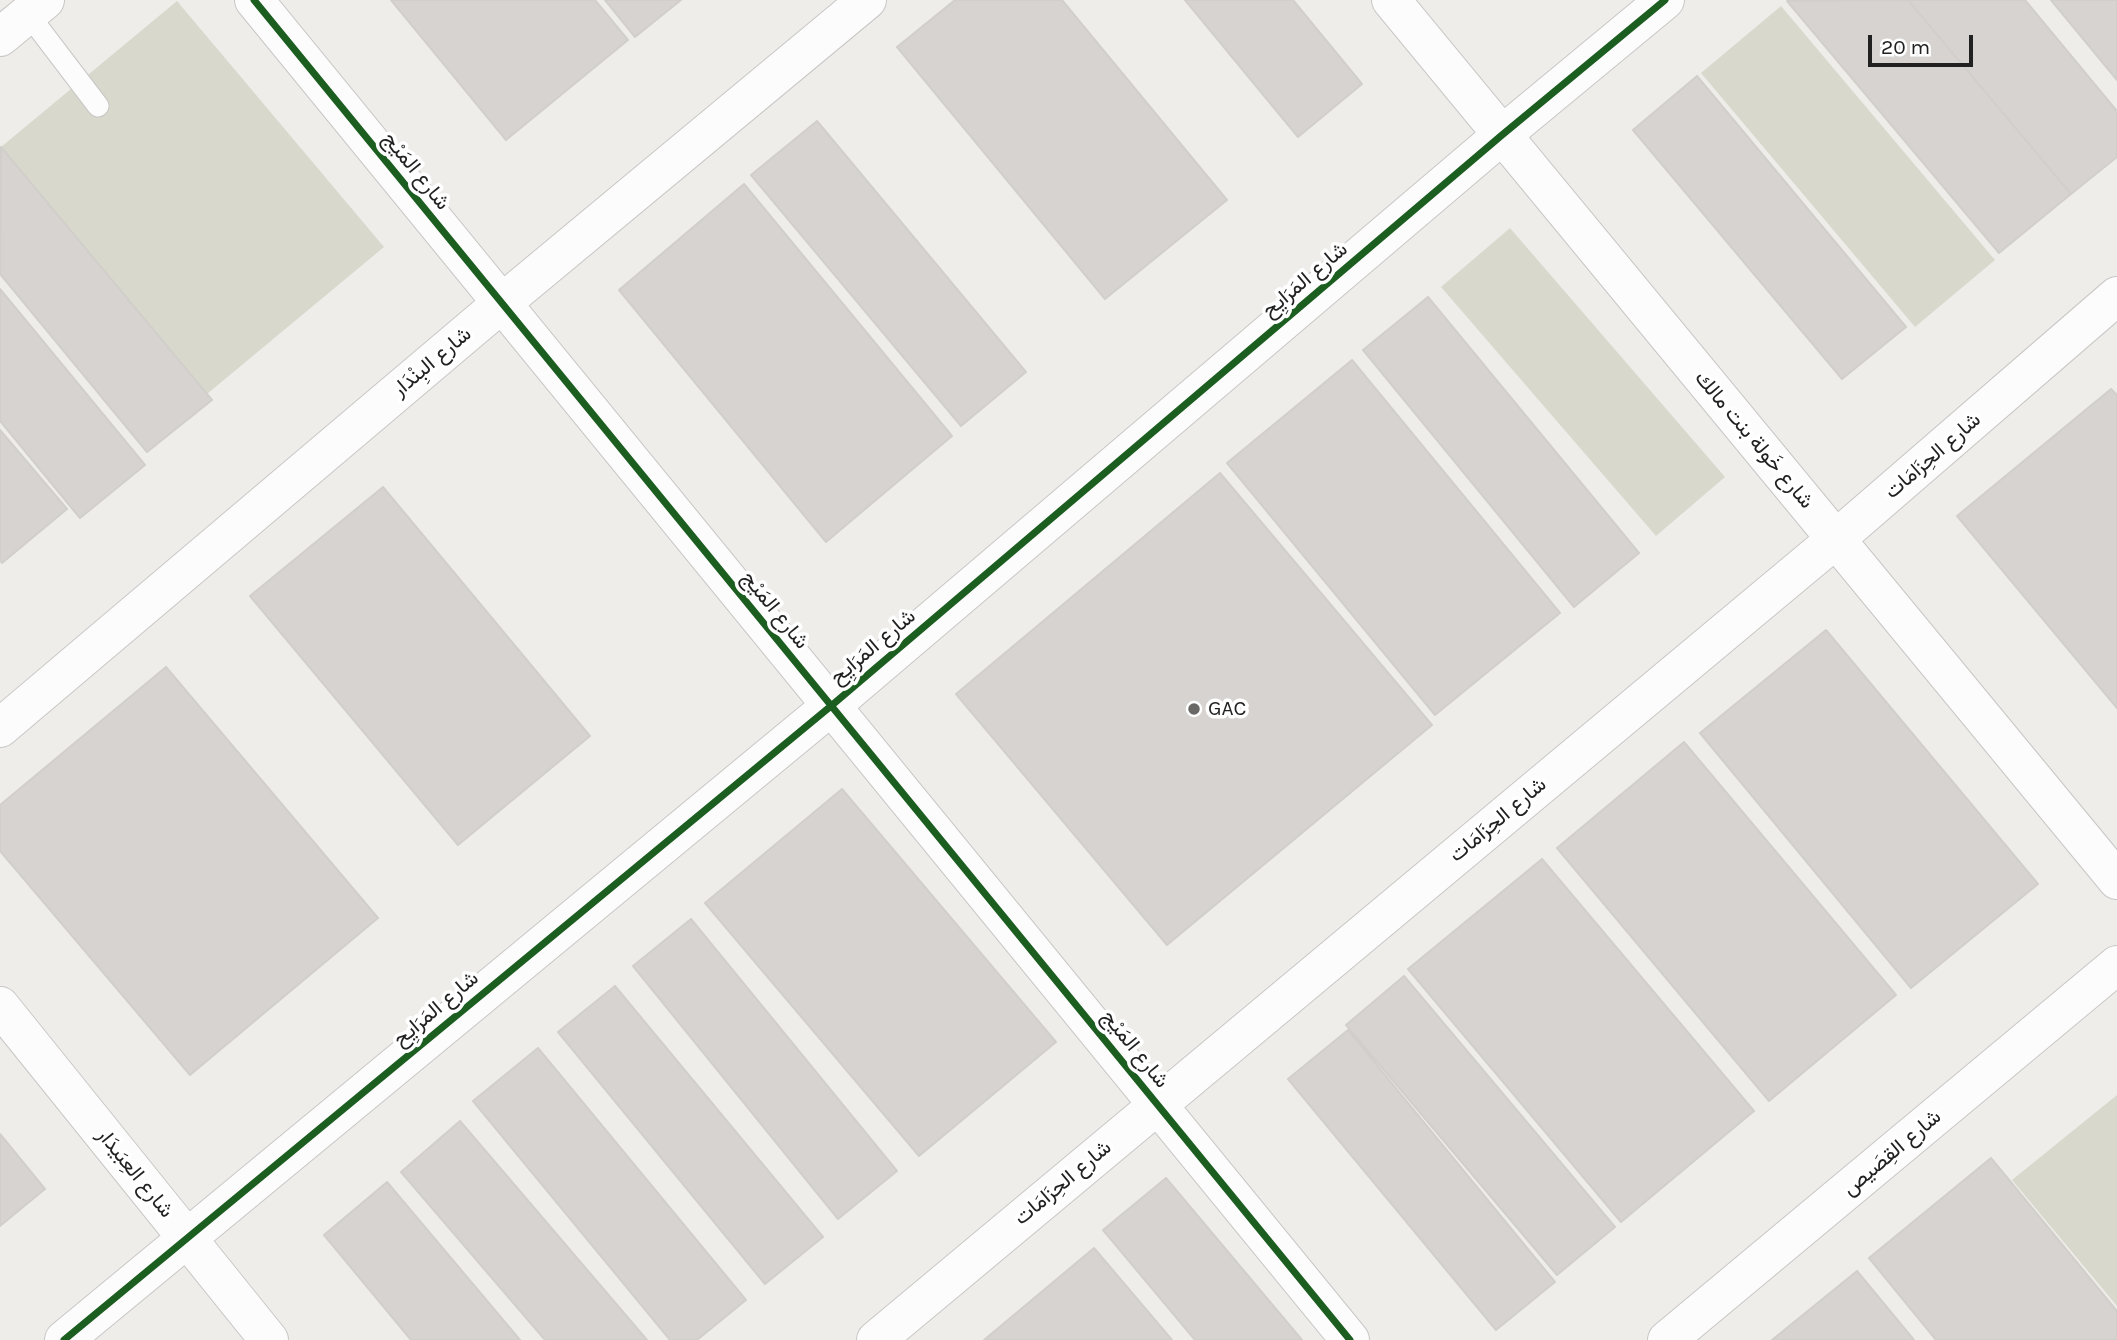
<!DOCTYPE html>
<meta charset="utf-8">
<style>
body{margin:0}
#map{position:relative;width:2117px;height:1340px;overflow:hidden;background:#efedea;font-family:Karla,sans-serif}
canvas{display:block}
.scale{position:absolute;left:1868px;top:35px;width:105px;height:32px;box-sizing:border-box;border:4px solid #212121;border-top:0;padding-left:9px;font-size:21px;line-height:24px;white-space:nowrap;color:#212121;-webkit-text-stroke:5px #fff;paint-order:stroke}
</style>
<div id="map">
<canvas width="2117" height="1340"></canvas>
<div class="scale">20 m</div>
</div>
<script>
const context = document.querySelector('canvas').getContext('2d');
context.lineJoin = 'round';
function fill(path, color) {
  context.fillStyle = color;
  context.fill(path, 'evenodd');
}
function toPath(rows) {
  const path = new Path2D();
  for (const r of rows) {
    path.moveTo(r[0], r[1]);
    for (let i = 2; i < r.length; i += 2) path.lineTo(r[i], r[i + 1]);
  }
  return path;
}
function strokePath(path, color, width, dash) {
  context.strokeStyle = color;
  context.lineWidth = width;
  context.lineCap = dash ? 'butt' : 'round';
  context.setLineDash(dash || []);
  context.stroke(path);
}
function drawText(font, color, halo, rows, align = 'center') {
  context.font = font + ' Karla,Vazirmatn,sans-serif';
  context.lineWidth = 7;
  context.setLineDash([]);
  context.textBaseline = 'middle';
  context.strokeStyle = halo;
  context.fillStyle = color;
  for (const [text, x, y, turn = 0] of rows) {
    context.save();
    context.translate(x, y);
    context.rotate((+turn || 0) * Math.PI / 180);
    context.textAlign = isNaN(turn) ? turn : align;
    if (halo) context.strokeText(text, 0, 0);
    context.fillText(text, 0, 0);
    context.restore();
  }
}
fill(toPath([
 [177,1,384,247,207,394,1,147],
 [1781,6,1995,260,1915,327,1701,73],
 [1510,228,1725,477,1656,536,1441,287],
 [2117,1095,2117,1306,2012,1180]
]), '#d8d8cc');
const building = toPath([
 [391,0,595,0,628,40,506,140,391,0],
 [605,0,681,0,635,37,605,0],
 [955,0,1062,0,1227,200,1105,299,897,47,955,0],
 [1185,0,1293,0,1362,84,1298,137,1185,0],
 [1908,0,2025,0,2117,111,2117,157,2071,194,1908,0],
 [1908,0,2071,194,1999,253,1787,1,1908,0],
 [2051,0,2117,0,2117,80,2051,0],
 [1697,76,1906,327,1842,379,1633,130,1697,76],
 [817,121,1026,372,961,426,751,175,817,121],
 [1,147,212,400,147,452,0,274,1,147],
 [744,184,952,436,826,542,619,290,744,184],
 [0,289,145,465,80,518,0,421,0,289],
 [1428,297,1639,553,1574,607,1363,350,1428,297],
 [1352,360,1560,613,1435,715,1227,463,1352,360],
 [2111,389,2117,395,2117,708,1957,516,2111,389],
 [0,430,67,509,2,563,0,560,0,430],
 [1220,473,1432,725,1167,945,956,694,1220,473],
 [383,487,590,736,458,845,250,596,383,487],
 [1826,630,2038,884,1911,988,1700,733,1826,630],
 [166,667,378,918,190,1075,0,851,0,805,166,667],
 [1684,742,1896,995,1769,1101,1557,848,1684,742],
 [842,789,1056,1042,919,1156,705,903,842,789],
 [1542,859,1754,1111,1621,1222,1408,969,1542,859],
 [691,919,897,1171,838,1219,633,966,691,919],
 [1404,976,1615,1227,1557,1275,1346,1025,1404,976],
 [615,986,823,1237,765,1284,558,1032,615,986],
 [1348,1030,1555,1282,1496,1330,1288,1079,1348,1030],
 [538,1048,746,1300,697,1340,670,1340,473,1101,538,1048],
 [460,1121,647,1340,545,1340,401,1172,460,1121],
 [0,1134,45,1189,0,1226,0,1134],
 [1991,1158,2117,1311,2117,1340,1936,1340,1869,1258,1991,1158],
 [1166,1178,1302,1340,1195,1340,1103,1230,1166,1178],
 [387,1182,520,1340,411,1340,324,1235,387,1182],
 [1094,1248,1172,1340,984,1340,1094,1248],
 [1857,1271,1914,1340,1772,1340,1857,1271]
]);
fill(building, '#d6d3d1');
strokePath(building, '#d2cfcb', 2);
const lane = toPath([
 [28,14,98,106]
]);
const street = toPath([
 [254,0,1350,1340],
 [1391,0,2117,880],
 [0,37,45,0],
 [0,728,502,303,867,0],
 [0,1006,269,1340],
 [64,1340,831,706,1502,135,1665,0],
 [876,1340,1836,539,2117,296],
 [1667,1340,2117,965]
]);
strokePath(lane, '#c8c7c6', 23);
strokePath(street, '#c8c7c6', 40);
strokePath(lane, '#fdfcfc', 21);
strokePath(street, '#fdfcfc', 38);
strokePath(toPath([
 [254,0,1350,1340],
 [64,1340,831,706,1502,135,1665,0]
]), '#1b5e20', 7);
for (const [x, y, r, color] of [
 [1194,709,7,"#696867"]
]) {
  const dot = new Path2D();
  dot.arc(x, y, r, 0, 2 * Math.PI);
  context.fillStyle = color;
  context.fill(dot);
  strokePath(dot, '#fff', 2.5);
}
drawText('21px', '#212121', '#fff', [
 ["شارع المَيْج",416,171,51],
 ["شارع المَرَايِح",1305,280,-40],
 ["شارع البِنْدَار",432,362,-40],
 ["شارع خَولة بنت مالك",1754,440,50],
 ["شارع الحِزَامَات",1933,456,-41],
 ["شارع المَيْج",775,610,51],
 ["شارع المَرَايِح",873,647,-40],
 ["شارع الحِزَامَات",1498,820,-40],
 ["شارع المَرَايِح",436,1009,-40],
 ["شارع المَيْج",1135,1049,51],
 ["شارع القِصَيص",1892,1153,-40],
 ["شارع العِبَيدَار",135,1173,51],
 ["شارع الحِزَامَات",1063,1183,-40]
]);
drawText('21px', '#212121', '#fff', [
 ["GAC",1208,709]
], 'left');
</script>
